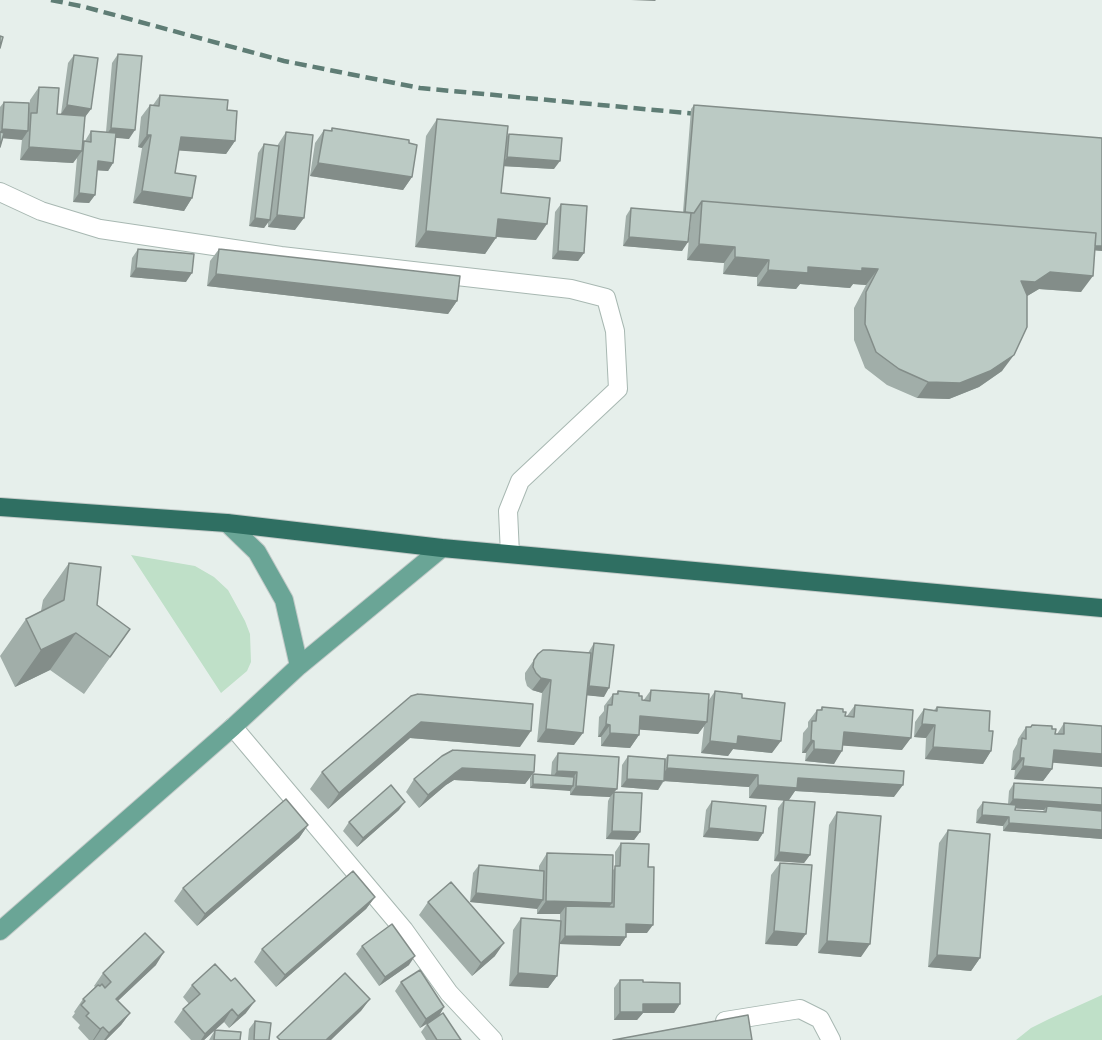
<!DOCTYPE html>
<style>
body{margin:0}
canvas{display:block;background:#e6efeb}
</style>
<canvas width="1102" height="1040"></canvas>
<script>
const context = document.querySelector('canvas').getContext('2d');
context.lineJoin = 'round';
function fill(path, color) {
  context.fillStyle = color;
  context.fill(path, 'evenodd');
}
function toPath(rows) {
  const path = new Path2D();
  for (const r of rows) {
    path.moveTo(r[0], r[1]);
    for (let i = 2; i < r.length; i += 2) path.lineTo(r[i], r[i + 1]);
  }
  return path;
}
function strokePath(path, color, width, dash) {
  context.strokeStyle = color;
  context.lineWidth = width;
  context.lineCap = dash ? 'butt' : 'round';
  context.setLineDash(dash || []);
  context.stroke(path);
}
fill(toPath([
 [131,555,195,566,214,577,228,590,245,621,250,634,251,662,247,671,221,693],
 [1102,995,1102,1040,1016,1040,1031,1028,1049,1019]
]), '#bfe0c8');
const minor = toPath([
 [0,192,41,211,100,229,281,256,571,289,606,298,615,331,618,389,520,481,508,511,510,554],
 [233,727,404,930,449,993,493,1040],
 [725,1021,800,1009,820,1019,831,1040]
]);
const major = toPath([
 [227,523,257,552,284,600,299,666],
 [0,931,233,727,299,666,442,548]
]);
const highway = toPath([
 [0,507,227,523,442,548,1102,608]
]);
strokePath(minor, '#a8b8b2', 20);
strokePath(major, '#c2cac8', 20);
strokePath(highway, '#c2cac8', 20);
strokePath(minor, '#fff', 18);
strokePath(major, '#6aa596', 18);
strokePath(highway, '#2f6f62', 18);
strokePath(toPath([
 [51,0,85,7,284,61,420,88,708,115]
]), '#5f7d75', 4.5, [12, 6]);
fill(toPath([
 [118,54,129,139,116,137,113,163,108,171,97,170,95,195,89,203,73,202,77,158,73,163,20,160,22,139,3,138,0,147,0,107,4,102,28,117,30,100,39,87,57,114,68,115,61,114,68,63,74,55,91,109,85,117,83,142,85,141,91,131,106,132,112,63],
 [160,95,227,110,235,141,226,154,179,150,175,173,192,198,184,211,133,203,142,148,138,147,141,117,150,105,153,105],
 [694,105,1102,251,1095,250,1081,292,1039,289,1027,296,1002,371,979,387,949,399,917,398,887,385,865,368,854,340,854,308,866,285,853,284,850,288,800,284,796,289,757,286,757,277,723,274,724,263,687,260,691,217,682,251,623,246,626,216,631,208,683,212,691,109],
 [437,119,506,137,509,134,554,169,503,166,501,193,536,240,496,237,485,254,415,247,426,136],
 [332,128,412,177,403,190,310,176,315,143,324,130,330,131],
 [286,132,295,230,268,227,268,222,264,228,249,226,258,153,264,144,277,146],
 [561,204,584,253,578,261,552,259,555,212],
 [138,249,186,282,130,277,132,258],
 [219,249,457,301,448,314,207,286,210,261],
 [69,563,97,605,130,629,84,694,50,670,15,687,0,656,26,619,41,611,43,600],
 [594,643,604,697,587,695,574,745,537,742,542,693,532,690,527,686,525,679,525,673,538,654,588,653],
 [651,690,709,700,715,691,742,698,772,753,733,749,728,756,701,753,704,726,698,734,639,729,639,735,630,748,601,746,601,737,598,737,599,717,604,711,604,706,613,694,616,694,618,691,639,696,642,700,643,701],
 [411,696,520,747,410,738,328,809,310,789,322,772],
 [855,705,902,750,843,745,834,764,805,761,806,753,802,753,803,733,808,727,808,722,817,710,820,710,822,707,843,712,845,716,847,716],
 [937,707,989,731,991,751,983,764,925,759,926,738,914,737,915,722,924,709,934,710],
 [1064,723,1102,726,1053,763,1052,769,1043,781,1014,779,1015,770,1011,770,1013,751,1017,744,1018,739,1026,727,1030,727,1032,725,1052,729,1055,734,1057,734],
 [558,753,614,792,640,832,634,840,606,839,608,801,610,797,570,795,570,790,530,788,530,778,533,774,551,775,552,762],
 [668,755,894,797,795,791,789,800,810,855,804,863,774,861,778,808,784,800,749,798,749,787,664,781,658,790,621,787,622,765,628,756,665,759],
 [534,772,525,784,454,780,446,785,419,808,406,792,414,779],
 [1014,783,1102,788,1102,839,1003,831,1003,826,976,823,977,810,983,802,1008,804,1009,791],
 [1015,808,1044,810,1042,812,1015,810],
 [712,801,763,833,758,841,703,837,706,810],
 [399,810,357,847,343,831,349,822],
 [837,812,861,957,818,953,829,825],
 [308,825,299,838,197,926,174,901,183,888],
 [948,830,980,958,971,971,928,967,939,843],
 [621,843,647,933,626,933,626,937,620,946,559,944,557,976,548,988,509,986,513,930,521,918,560,920,560,914,537,914,537,908,470,902,473,873,479,865,539,871,539,866,547,853,613,870,615,868,615,852],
 [780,863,797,946,765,944,771,875],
 [375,897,366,909,276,987,254,962,262,949],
 [428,902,495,956,472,976,419,915],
 [362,946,409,965,379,986,356,954],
 [156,965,118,1001,130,1013,121,1025,106,1040,89,1040,78,1028,80,1025,72,1017,75,1013,74,1012,83,999,95,987,94,986,103,973],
 [620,980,643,982,680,1004,674,1013,643,1013,637,1020,614,1020,614,988],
 [401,982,444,1007,439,1016,420,1028,395,991],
 [192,985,246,1013,229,1028,224,1022,204,1040,191,1040,174,1022,183,1009,189,1004,183,997],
 [255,1021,269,1040,248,1040,249,1029],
 [427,1024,461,1040,426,1040,421,1032],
 [215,1030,240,1040,209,1040]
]), '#a1aea9');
fill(toPath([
 [631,0,656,0,655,1],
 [67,105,91,109,85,117,61,114],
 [111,128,135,130,129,139,105,137],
 [2,129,28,131,22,140,0,138,0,132],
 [147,135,151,135,142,148,138,147],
 [181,137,235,141,226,154,172,150],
 [29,147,82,151,73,163,20,160],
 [507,157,560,161,554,169,501,166],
 [98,161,113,163,108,171,92,170],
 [318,163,412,177,403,190,310,176],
 [142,191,192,198,184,211,133,203],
 [79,193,95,195,89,203,73,202],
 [277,215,304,218,295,230,268,227],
 [255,218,270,220,264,228,249,226],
 [701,218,1102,246,1102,251],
 [498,219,547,224,536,240,487,236],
 [426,231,496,238,485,254,415,247],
 [629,237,688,242,682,251,623,246],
 [699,244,735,247,724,263,687,260],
 [558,251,584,253,578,261,552,259],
 [735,257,769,260,757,277,723,274],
 [808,267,862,268,878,269,866,285,853,284,850,288,800,284,796,289,757,286,768,270],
 [136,268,192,273,186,282,130,277],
 [1050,272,1093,276,1081,292,1039,289,1024,298,1021,281],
 [216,274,457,301,448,314,207,286],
 [1014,355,1002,371,979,387,949,399,917,398,928,382],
 [130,629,84,694,110,657],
 [76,633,50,670,15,687,41,650],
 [541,678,551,680,542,693,532,690],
 [589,686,609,688,604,697,583,695],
 [640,716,707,722,698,734,631,729],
 [421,722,531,731,520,747,410,738,328,809,339,793],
 [606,724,610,725,601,737,598,737],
 [922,724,935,725,926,738,914,737],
 [546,729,583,733,574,745,537,742],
 [844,732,911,738,902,750,835,745],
 [610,733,639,735,630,748,601,746],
 [738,736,781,741,772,753,733,749,728,756,701,753,710,741],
 [811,740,814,741,806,753,802,753],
 [933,747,991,751,983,764,925,759],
 [814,749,842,751,834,764,805,761],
 [1054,750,1102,754,1102,767,1045,762],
 [1020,758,1024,758,1015,770,1011,770],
 [1023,766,1052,769,1043,781,1014,779],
 [462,768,534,772,525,784,454,780,446,785,419,808,428,795,455,773],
 [667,768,758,775,749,787,663,781,658,790,621,787,627,779,659,781],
 [557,771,577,772,571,781,551,780],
 [798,778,903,785,894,797,795,791,788,801,749,798,758,785],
 [533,784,573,786,570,791,530,788],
 [576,786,617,789,610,797,570,795],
 [1013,799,1102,805,1102,813,1047,806,1044,810,1007,808],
 [405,802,399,810,357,847,363,838],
 [982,815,1009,817,1003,826,976,823],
 [1009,823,1102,830,1102,839,1003,831],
 [308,825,299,838,197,926,205,914],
 [709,828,763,833,758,841,703,837],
 [612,831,640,832,634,840,606,839],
 [779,852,810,855,804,863,774,861],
 [476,893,543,900,537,909,470,902],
 [375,897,366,909,276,987,285,975],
 [546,901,612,903,603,915,566,906,560,914,537,914],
 [626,924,653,925,647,933,620,933],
 [774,931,806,934,797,946,765,944],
 [565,936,626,937,620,946,559,944],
 [827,941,870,944,861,957,818,953],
 [504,943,495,956,472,976,481,963],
 [164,952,156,965,107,1011,116,999],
 [937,955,980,958,971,971,928,967],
 [415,956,409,965,379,986,385,977],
 [518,973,557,976,548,988,509,986],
 [370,999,361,1011,331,1040,326,1040],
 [255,1001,246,1013,229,1028,238,1016],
 [643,1004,680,1004,674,1013,643,1013,637,1020,614,1020,620,1012],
 [444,1007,439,1016,420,1028,426,1019],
 [232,1009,224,1022,204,1040,201,1040,205,1034],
 [130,1013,121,1025,106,1040,104,1040,109,1033],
 [103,1027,94,1040,93,1040,100,1029]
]), '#838d89');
const building = toPath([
 [0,36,3,37,0,48,0,36],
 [118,54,142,56,135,130,111,128,118,54],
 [74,55,98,58,91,109,67,105,74,55],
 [39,87,59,88,57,114,85,116,82,151,29,147,31,113,37,113,39,87],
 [160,95,228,100,227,110,237,111,235,141,181,137,175,173,196,176,192,198,142,191,151,135,147,135,150,105,159,106,160,95],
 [4,102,29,103,28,131,2,129,4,102],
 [694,105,1102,138,1102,246,1095,246,1096,233,702,201,694,213,685,212,694,105],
 [437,119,508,126,501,193,550,198,547,224,498,219,496,238,426,231,437,119],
 [332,128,409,140,409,143,417,145,412,177,318,163,324,130,332,131,332,128],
 [91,131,116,133,113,163,98,161,95,195,79,193,84,141,91,142,91,131],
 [0,132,4,133,0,147,0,132],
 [286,132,313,135,304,218,277,215,286,132],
 [509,134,562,138,560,161,507,157,509,134],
 [264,144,279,146,270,220,255,218,264,144],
 [702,201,1096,233,1093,276,1050,272,1035,282,1021,281,1027,295,1027,327,1014,355,990,371,960,383,928,382,899,369,876,352,865,324,866,292,878,269,862,268,862,271,808,267,808,273,768,270,769,260,735,257,735,247,699,244,702,201],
 [561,204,587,206,584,253,558,251,561,204],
 [631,208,691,213,688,242,629,237,631,208],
 [138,249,194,254,192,273,136,268,138,249],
 [219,249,460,276,457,301,216,274,219,249],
 [69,563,101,567,97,605,130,629,110,657,76,633,41,650,26,619,64,600,69,563],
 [594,643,614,645,609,688,589,686,594,643],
 [543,650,550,650,591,653,583,733,546,729,551,680,541,678,536,673,533,667,534,660,538,654,543,650],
 [651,690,709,694,707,722,640,716,639,735,610,733,610,725,606,724,608,705,612,705,613,694,618,694,618,691,639,693,639,696,642,696,642,700,650,701,651,690],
 [715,691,742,694,742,698,785,703,781,741,738,736,737,744,710,741,715,691],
 [418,694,533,704,531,731,421,722,339,793,322,772,411,696,418,694],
 [855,705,913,710,911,738,844,732,842,751,814,749,814,741,811,740,812,721,816,721,817,710,822,710,822,707,843,709,843,712,846,712,845,716,854,717,855,705],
 [937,707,990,711,989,731,993,731,991,751,933,747,935,725,922,724,924,709,937,711,937,707],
 [1064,723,1102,726,1102,754,1054,750,1052,769,1023,766,1024,758,1020,758,1022,738,1026,739,1026,727,1031,727,1032,725,1052,726,1052,729,1056,729,1055,734,1064,734,1064,723],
 [453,750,535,755,534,772,462,768,455,773,428,795,414,779,442,756,453,750],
 [558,753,619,757,617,789,576,786,577,772,557,771,558,753],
 [668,755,904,771,903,785,798,778,797,788,758,785,758,775,667,768,668,755],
 [628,756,665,759,664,781,627,779,628,756],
 [533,774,574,777,573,786,533,784,533,774],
 [1014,783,1102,788,1102,805,1013,799,1014,783],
 [391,785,405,802,363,838,349,822,391,785],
 [614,792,642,793,640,832,612,831,614,792],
 [286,799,308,825,205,914,183,888,286,799],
 [784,800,815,802,810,855,779,852,784,800],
 [712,801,766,806,763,833,709,828,712,801],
 [983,802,1016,805,1015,810,1046,812,1047,806,1102,811,1102,830,1009,823,1009,817,982,815,983,802],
 [837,812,881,816,870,944,827,941,837,812],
 [948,830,990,834,980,958,937,955,948,830],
 [621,843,649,844,648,867,654,867,653,925,626,924,626,937,565,936,566,906,614,907,615,866,620,866,621,843],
 [547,853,613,855,612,903,546,901,547,853],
 [780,863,812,865,806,934,774,931,780,863],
 [479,865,544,871,543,900,476,893,479,865],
 [353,871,375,897,285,975,262,949,353,871],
 [451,882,504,943,481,963,428,902,451,882],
 [521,918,561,921,557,976,518,973,521,918],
 [392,924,415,956,385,977,362,946,392,924],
 [145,933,164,952,116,999,130,1013,109,1033,103,1027,100,1029,86,1016,89,1013,81,1005,85,1001,83,999,98,985,100,986,102,984,105,988,111,982,103,973,145,933],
 [215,964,231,981,235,978,255,1001,238,1016,232,1009,205,1034,183,1009,200,994,192,985,215,964],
 [420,970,444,1007,426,1019,401,982,420,970],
 [345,973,370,999,326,1040,280,1040,277,1037,345,973],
 [620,980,643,980,643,982,680,983,680,1004,643,1004,643,1012,620,1012,620,980],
 [443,1013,461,1040,437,1040,427,1024,443,1013],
 [748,1015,752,1040,613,1040,748,1015],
 [255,1021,271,1023,269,1040,254,1040,255,1021],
 [215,1030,241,1032,240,1040,214,1040,215,1030]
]);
fill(building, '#bbcac4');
strokePath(building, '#838d89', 1.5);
</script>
